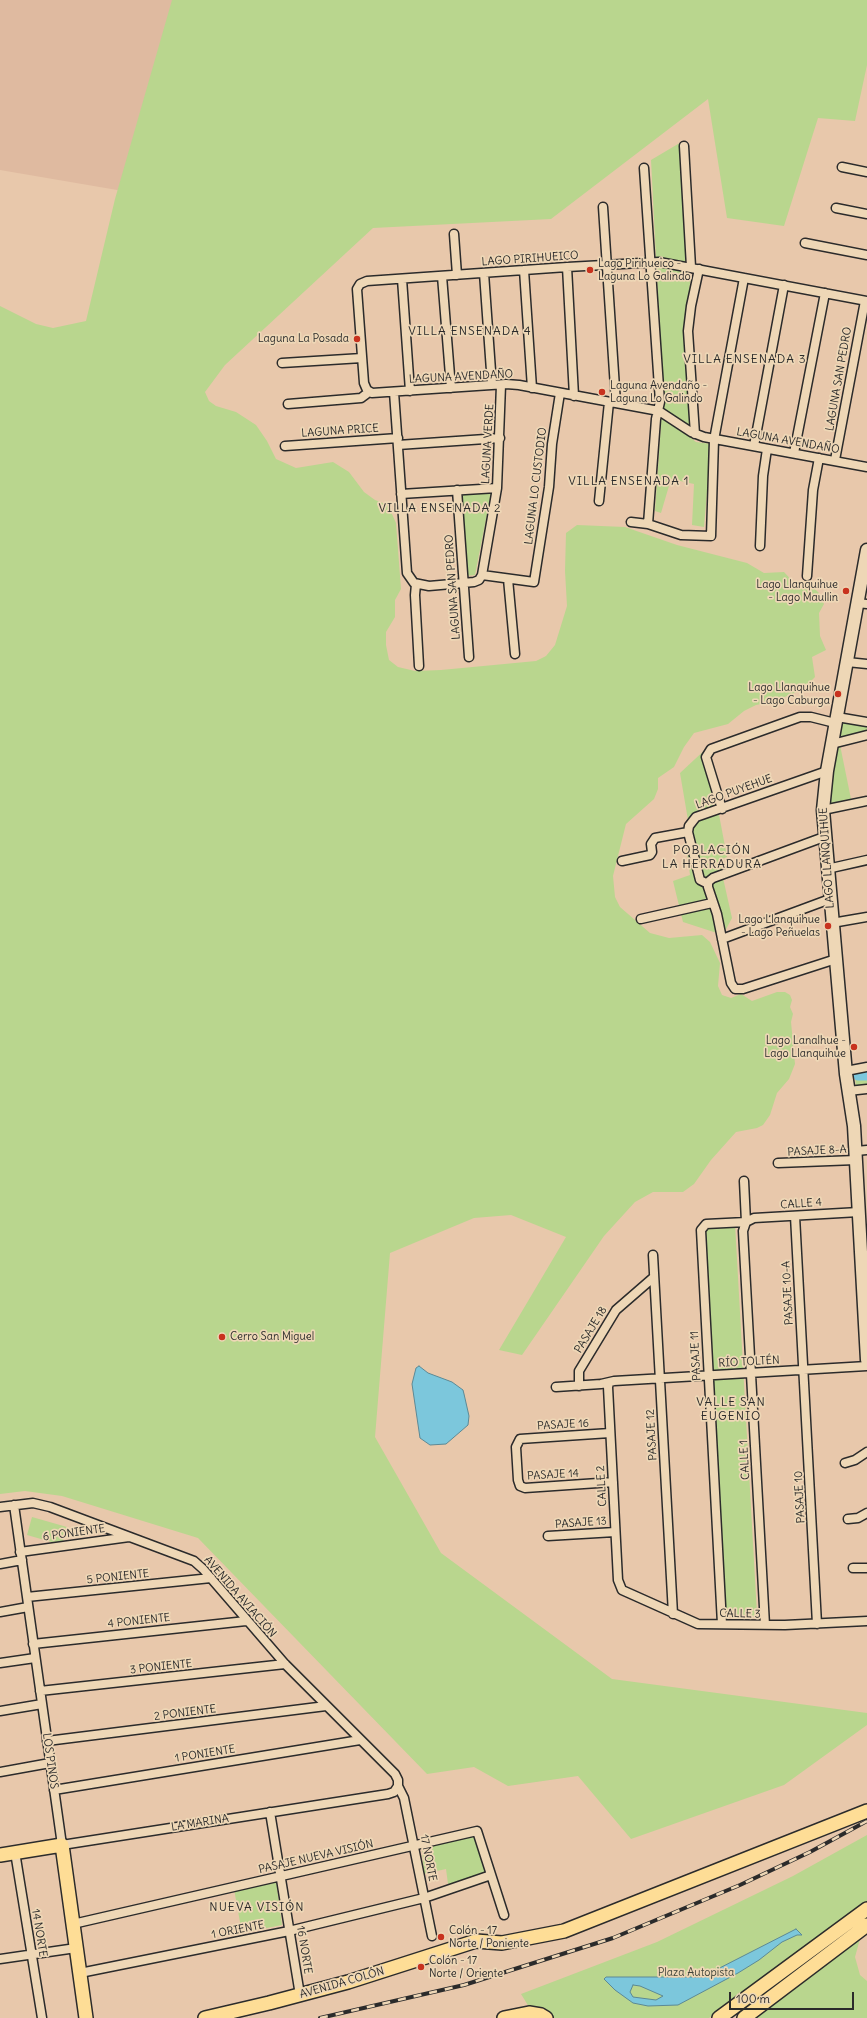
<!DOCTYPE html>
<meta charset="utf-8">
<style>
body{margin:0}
#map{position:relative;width:867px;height:2018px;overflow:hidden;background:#e8c8ab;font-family:Delius,sans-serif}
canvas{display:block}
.scale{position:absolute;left:729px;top:1992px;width:125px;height:18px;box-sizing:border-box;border:2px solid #2b2b2b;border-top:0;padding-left:5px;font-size:12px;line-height:14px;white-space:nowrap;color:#2b2b2b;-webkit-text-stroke:3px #eed7b6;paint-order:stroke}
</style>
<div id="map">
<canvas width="867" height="2018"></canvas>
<div class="scale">100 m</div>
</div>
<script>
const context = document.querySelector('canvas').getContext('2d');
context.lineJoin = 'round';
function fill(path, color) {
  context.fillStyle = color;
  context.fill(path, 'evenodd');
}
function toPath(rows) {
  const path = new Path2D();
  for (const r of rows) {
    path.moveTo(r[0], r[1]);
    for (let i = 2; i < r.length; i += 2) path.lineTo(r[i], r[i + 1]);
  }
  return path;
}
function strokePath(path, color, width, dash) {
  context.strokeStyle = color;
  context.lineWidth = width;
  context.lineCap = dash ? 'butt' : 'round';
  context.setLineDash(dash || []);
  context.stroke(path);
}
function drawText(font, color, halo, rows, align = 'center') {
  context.font = font + ' Delius,sans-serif';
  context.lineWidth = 3.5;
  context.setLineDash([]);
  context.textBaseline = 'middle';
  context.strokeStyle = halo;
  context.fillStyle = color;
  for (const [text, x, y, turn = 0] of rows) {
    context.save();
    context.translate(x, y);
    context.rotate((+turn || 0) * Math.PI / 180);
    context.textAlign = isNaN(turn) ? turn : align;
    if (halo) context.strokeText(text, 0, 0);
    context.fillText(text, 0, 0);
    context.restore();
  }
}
fill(toPath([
 [0,0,177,0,123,191,0,170]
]), '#dfbaa0');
fill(toPath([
 [172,0,867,0,867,65,855,121,818,118,784,226,727,218,708,99,551,219,373,228,225,365,205,392,209,401,216,406,236,412,256,425,267,441,276,459,296,468,333,462,349,472,364,492,375,500,388,505,396,523,401,589,395,600,395,617,386,632,386,645,389,660,398,667,415,671,441,670,536,661,546,656,555,645,567,606,565,571,566,533,577,525,625,527,677,545,747,563,764,573,784,572,797,586,809,583,819,593,824,604,819,613,820,636,826,650,812,657,815,677,802,690,772,702,756,705,744,711,728,724,694,733,684,747,674,767,658,778,658,789,654,799,626,824,613,876,615,897,620,907,650,933,669,938,702,935,710,942,720,963,718,986,722,995,731,998,741,994,752,1001,777,992,785,992,790,995,792,1000,790,1007,793,1014,791,1022,795,1064,789,1079,777,1093,770,1115,763,1125,757,1128,736,1132,711,1160,694,1184,683,1192,653,1192,635,1202,604,1236,522,1355,499,1350,566,1237,511,1215,474,1218,390,1253,375,1437,441,1553,612,1679,867,1713,867,1725,784,1785,631,1839,578,1776,508,1786,474,1767,427,1774,198,1538,62,1496,25,1491,0,1494,0,306,36,324,53,328,86,321,115,199],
 [683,141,686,260,691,277,684,325,691,438,696,442,711,444,704,527,692,525,694,484,671,479,661,513,655,511,663,395,651,160],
 [489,491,491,494,475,575,466,576,461,498,463,494],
 [839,721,867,724,867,733,837,740],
 [840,745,851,799,827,804,836,746],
 [709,746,720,796,717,804,727,857,719,860,732,918,723,935,683,922,673,881,690,875,684,831,688,820,680,773],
 [867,1074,867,1085,856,1087,855,1076],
 [735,1224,757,1614,754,1617,726,1616,704,1231,706,1227],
 [32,1517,67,1527,62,1545,27,1535],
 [474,1835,486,1874,452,1887,448,1884,446,1869,424,1874,422,1848],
 [867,1835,867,1903,709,2018,554,2018,548,2011,529,2007,521,1994,657,1942,793,1876],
 [276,1880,282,1925,242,1933,234,1889],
 [860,1939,855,1957,860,1975,867,1981,867,2018,755,2018]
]), '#b9d68e');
const water = toPath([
 [419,1366,428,1373,452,1382,463,1390,464,1394,469,1416,468,1425,446,1444,430,1445,420,1438,412,1384,416,1368,419,1366],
 [796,1929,802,1935,797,1935,782,1942,759,1960,738,1973,678,2005,648,2006,633,2003,615,1990,604,1979,606,1977,702,1977,796,1929],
 [633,1985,640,1986,663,1996,656,2000,633,1997,630,1992,633,1985]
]);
fill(water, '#7cc7dc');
strokePath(water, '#5c8995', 1);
strokePath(toPath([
 [858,1076,867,1076]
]), '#7cc7dc', 9);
const street = toPath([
 [684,146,691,267],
 [842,167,867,172],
 [644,168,660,402,656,419,648,524],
 [603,207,616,403],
 [836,208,867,214],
 [454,234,457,275],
 [805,243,867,255],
 [567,267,574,396],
 [524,270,532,388],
 [484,273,492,385],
 [442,276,451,388],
 [402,279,410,391],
 [867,301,659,262,567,267,367,281,360,284,357,289,364,383,367,390,372,393,506,384,519,385,659,411,691,432,704,437,867,467],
 [282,363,362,358],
 [394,392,407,573,414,583,429,586,474,582,479,580,482,575,497,488,501,385],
 [288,404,361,398,369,392],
 [695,434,688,331,691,306,699,269],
 [398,445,500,438],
 [285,446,398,438],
 [754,446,784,285],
 [794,453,825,293],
 [835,460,865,301],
 [457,490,469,657],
 [401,494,497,488],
 [599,501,609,402],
 [631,522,648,524,681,535,711,536,714,440,744,278],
 [760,546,763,476,767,449],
 [482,575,534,582,549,487,552,444,560,393],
 [807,576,813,490,819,458],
 [508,579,515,654],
 [416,584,415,595,419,666],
 [857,603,867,604],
 [847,662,867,664],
 [837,717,867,722],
 [832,744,867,735],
 [722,809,706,757,711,749,800,717,811,717,835,723],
 [823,810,867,801],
 [824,837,713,878,708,882,708,887,717,914,731,983,735,989,743,989,836,959],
 [622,861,650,855,652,852,651,844,655,838,688,832],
 [827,869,867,860],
 [708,884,700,880,688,832,689,826,696,817,827,771],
 [641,919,712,903],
 [832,923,867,917],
 [722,939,830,899],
 [846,1071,867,1067],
 [848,1091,867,1089],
 [856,1151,867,1150],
 [778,1163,856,1160],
 [744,1181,746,1222],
 [795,1216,817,1624],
 [746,1222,743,1231,765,1625],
 [746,1222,754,1218,859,1212],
 [653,1255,673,1614],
 [609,1383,608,1387,618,1580,622,1590,698,1624,785,1625,867,1621],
 [579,1386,579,1371,616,1310,654,1277],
 [556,1387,601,1384,614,1381,867,1366],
 [610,1433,520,1439,516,1447,518,1480,520,1486,525,1488,613,1482],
 [845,1463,855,1460,867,1452],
 [14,1505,62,1845,388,1794,394,1792,398,1786],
 [0,1507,33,1503,50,1507,194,1561,203,1569,285,1664,395,1774,398,1780,398,1786],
 [848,1519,858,1518,867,1513],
 [548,1536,615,1532],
 [20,1552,129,1537],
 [0,1564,22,1560],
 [853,1568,867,1568],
 [27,1597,211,1578],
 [0,1612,28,1607],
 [722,1624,701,1230,706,1224,746,1222],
 [33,1644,246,1621],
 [0,1663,35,1658],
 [40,1691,285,1664],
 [0,1711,42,1704],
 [47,1741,326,1706],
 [0,1772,50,1763],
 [398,1786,404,1798,432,1936],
 [54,1790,360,1740],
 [270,1812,300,1995],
 [15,1852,42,2018],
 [73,1924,477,1831,504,1915],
 [0,1959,76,1948],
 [80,1973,289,1931,424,1898,491,1875]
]);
const secondary = toPath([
 [867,550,827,771,823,810,846,1074,854,1126,867,1360]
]);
const primary = toPath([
 [0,1855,62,1845,86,2018],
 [205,2018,269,2003,348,1982,476,1941,502,1943,564,1931,867,1811],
 [504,2018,529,2013,541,2015,546,2018],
 [719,2018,867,1909],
 [744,2018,867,1925]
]);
strokePath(street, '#2b2b2b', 11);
strokePath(secondary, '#2b2b2b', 15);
strokePath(primary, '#2b2b2b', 16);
strokePath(street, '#eed7b6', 8);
strokePath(secondary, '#eed7b6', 12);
strokePath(primary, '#fedd96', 13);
const rail = toPath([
 [320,2018,464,1985,613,1938,740,1885,810,1852,867,1821]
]);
strokePath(rail, '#2b2b2b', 4);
strokePath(rail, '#eed7b6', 2.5, [8]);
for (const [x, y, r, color] of [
 [590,270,4,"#c8321e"],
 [357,339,4,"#c8321e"],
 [602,392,4,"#c8321e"],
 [846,591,4,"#c8321e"],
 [838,694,4,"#c8321e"],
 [828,926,4,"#c8321e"],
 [854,1047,4,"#c8321e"],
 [222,1337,4,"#c8321e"],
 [441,1937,4,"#c8321e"],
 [421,1967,4,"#c8321e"]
]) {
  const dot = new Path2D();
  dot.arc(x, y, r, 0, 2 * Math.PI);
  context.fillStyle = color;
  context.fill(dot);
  strokePath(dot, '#eed7b6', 1.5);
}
drawText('11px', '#2b2b2b', '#eed7b6', [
 ["LAGO PIRIHUEICO",530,259,-4],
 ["LAGUNA AVENDAÑO",461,377,-3],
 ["LAGUNA SAN PEDRO",839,379,-80],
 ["LAGUNA PRICE",340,431,-4],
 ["LAGUNA AVENDAÑO",788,441,10],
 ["LAGUNA VERDE",488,444,-87],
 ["LAGUNA LO CUSTODIO",536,486,-83],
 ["LAGUNA SAN PEDRO",453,587,-94],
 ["LAGO PUYEHUE",734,792,-20],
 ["LAGO LLANQUIHUE",827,858,-94],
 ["PASAJE 8-A",817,1151,-3],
 ["CALLE 4",801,1204,-4],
 ["PASAJE 10-A",788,1293,-93],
 ["PASAJE 18",591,1330,-59],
 ["PASAJE 11",696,1356,-93],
 ["RÍO TOLTÉN",749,1362,-3],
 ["PASAJE 16",563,1425,-3],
 ["PASAJE 12",652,1435,-93],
 ["CALLE 1",745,1460,-93],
 ["PASAJE 14",553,1475,-3],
 ["CALLE 2",602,1486,-93],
 ["PASAJE 10",800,1497,-93],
 ["PASAJE 13",581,1523,-4],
 ["6 PONIENTE",74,1533,-8],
 ["5 PONIENTE",118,1577,-6],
 ["AVENIDA AVIACIÓN",240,1597,49],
 ["CALLE 3",740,1614,1],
 ["4 PONIENTE",139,1621,-6],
 ["3 PONIENTE",161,1667,-6],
 ["2 PONIENTE",185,1713,-7],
 ["1 PONIENTE",205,1754,-9],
 ["LOS PINOS",50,1761,82],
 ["LA MARINA",200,1823,-9],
 ["PASAJE NUEVA VISIÓN",316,1857,-13],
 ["17 NORTE",428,1858,79],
 ["1 ORIENTE",238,1930,-11],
 ["14 NORTE",39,1933,81],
 ["16 NORTE",304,1950,81],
 ["AVENIDA COLÓN",342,1983,-16]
]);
drawText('11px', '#2b2b2b', '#eed7b6', [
 ["Lago Pirihueico -",598,264],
 ["Laguna Lo Galindo",598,277],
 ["Laguna La Posada",349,339,"right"],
 ["Laguna Avendaño -",610,386],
 ["Laguna Lo Galindo",610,399],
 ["Lago Llanquihue",838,585,"right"],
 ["- Lago Maullin",838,598,"right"],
 ["Lago Llanquihue",830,688,"right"],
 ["- Lago Caburga",830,701,"right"],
 ["Lago Llanquihue",820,920,"right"],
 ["- Lago Peñuelas",820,933,"right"],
 ["Lago Lanalhue -",846,1041,"right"],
 ["Lago Llanquihue",846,1054,"right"],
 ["Cerro San Miguel",230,1337],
 ["Colón - 17",449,1931],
 ["Norte / Poniente",449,1944],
 ["Colón - 17",429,1961],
 ["Norte / Oriente",429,1974]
], 'left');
drawText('11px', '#40453a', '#eed7b6', [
 ["Plaza Autopista",696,1973]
]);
context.letterSpacing = '1px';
drawText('12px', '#2b2b2b', '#eed7b6', [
 ["VILLA ENSENADA 4",470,332],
 ["VILLA ENSENADA 3",745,360],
 ["VILLA ENSENADA 1",629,482],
 ["VILLA ENSENADA 2",440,509],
 ["POBLACIÓN",712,851],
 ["LA HERRADURA",712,865],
 ["VALLE SAN",731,1403],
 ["EUGENIO",731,1417],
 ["NUEVA VISIÓN",257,1908]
]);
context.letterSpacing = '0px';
</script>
